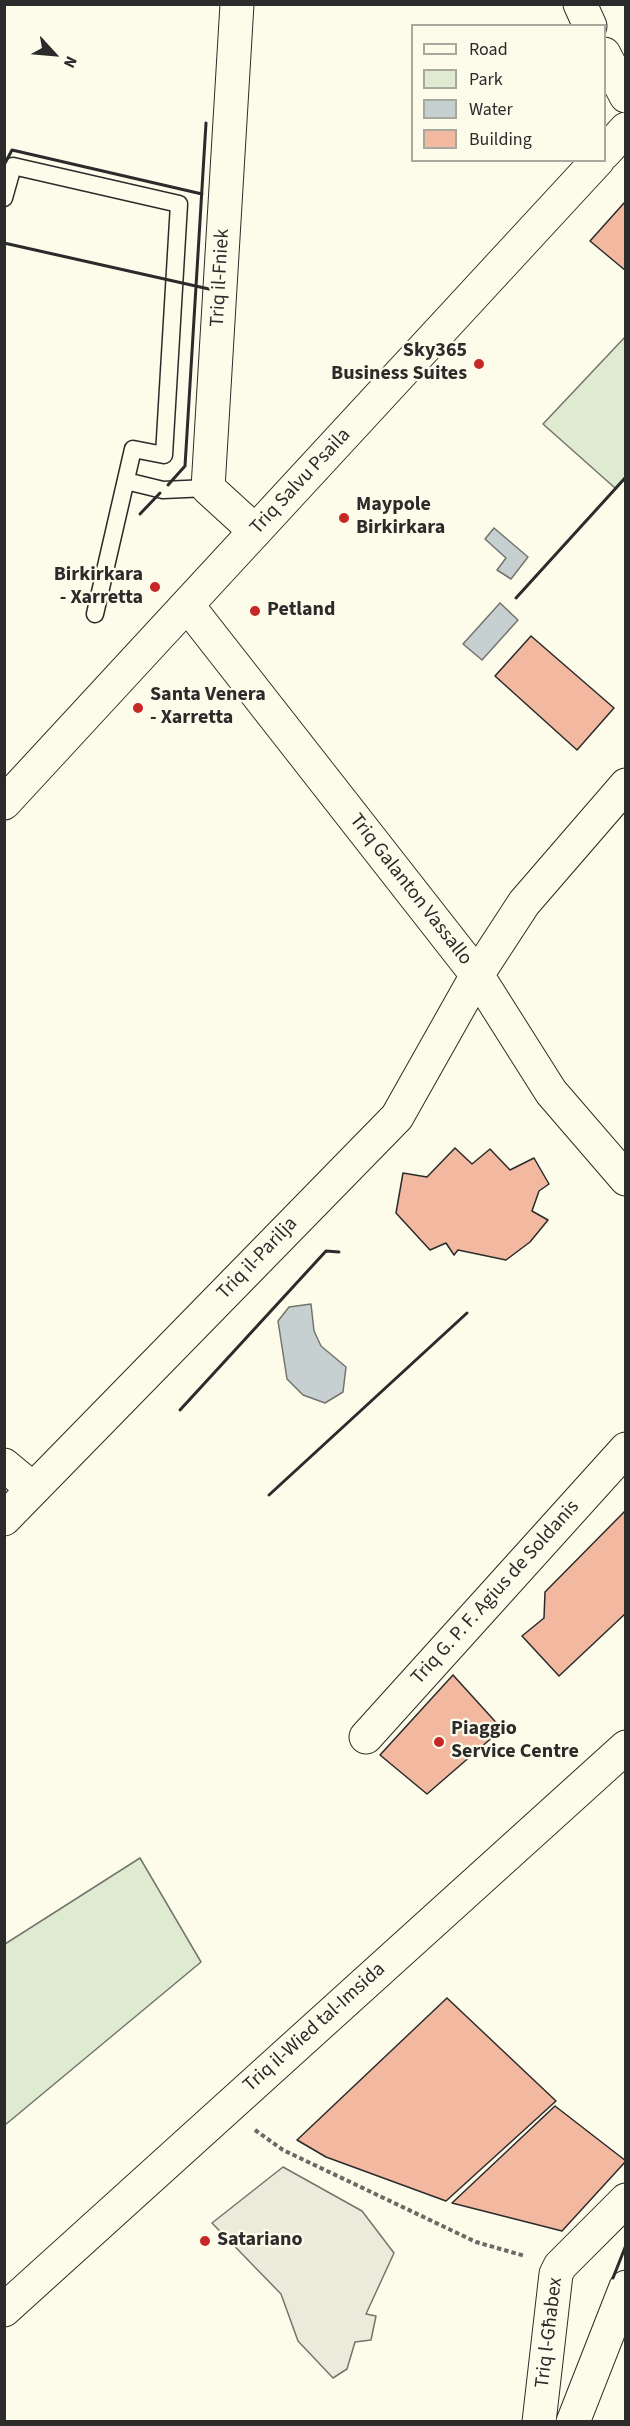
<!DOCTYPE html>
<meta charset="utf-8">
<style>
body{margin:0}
#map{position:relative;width:630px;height:2426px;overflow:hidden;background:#fdfbea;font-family:"Source Sans 3",sans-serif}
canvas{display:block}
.frame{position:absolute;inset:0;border:6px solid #2b2b2b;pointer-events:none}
.legend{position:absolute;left:411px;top:24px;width:195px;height:138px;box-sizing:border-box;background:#fdfbea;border:2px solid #a9a89e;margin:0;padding:8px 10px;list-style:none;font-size:18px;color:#2b2b2b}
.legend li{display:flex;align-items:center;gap:12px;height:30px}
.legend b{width:30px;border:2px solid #a9a89e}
.north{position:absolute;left:24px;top:24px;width:60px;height:60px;-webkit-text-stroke:4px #fdfbea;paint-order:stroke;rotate:116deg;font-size:16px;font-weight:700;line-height:24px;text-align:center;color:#2b2b2b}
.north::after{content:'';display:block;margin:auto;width:21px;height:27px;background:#2b2b2b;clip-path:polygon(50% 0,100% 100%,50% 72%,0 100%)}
</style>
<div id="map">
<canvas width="630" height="2426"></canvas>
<div class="frame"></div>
<ul class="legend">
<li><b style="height:8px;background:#fdfbea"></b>Road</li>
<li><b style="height:16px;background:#deebd1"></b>Park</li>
<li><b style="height:16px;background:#c7d0d0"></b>Water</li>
<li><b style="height:16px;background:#f2b8a0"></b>Building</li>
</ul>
<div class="north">N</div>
</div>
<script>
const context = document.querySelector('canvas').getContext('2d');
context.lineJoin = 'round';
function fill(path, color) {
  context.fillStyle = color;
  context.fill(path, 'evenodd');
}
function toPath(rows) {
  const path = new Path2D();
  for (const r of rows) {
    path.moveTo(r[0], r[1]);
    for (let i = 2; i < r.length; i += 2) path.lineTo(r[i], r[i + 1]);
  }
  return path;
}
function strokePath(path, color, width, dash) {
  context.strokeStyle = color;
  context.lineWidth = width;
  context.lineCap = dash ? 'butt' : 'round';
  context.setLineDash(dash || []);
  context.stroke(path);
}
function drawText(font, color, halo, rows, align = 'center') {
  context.font = font + ' "Source Sans 3",sans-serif';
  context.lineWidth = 4.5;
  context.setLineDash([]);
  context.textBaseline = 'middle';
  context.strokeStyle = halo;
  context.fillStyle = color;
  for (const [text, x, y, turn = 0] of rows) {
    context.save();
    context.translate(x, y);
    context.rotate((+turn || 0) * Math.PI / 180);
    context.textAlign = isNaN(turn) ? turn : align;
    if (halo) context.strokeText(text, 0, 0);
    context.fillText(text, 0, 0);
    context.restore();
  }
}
const green = toPath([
 [625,337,625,477,615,488,543,424,625,337],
 [140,1858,201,1962,5,2125,5,1944,140,1858]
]);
fill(green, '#deebd1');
strokePath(green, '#74746e', 1.5);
const parking = toPath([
 [283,2167,362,2211,394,2253,366,2314,376,2316,371,2340,355,2342,347,2369,333,2378,298,2341,281,2294,212,2223,283,2167]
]);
fill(parking, '#eceadb');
strokePath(parking, '#74746e', 1.5);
const water = toPath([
 [494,528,528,557,511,579,497,570,506,558,485,539,494,528],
 [500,603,518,620,482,660,463,644,500,603],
 [311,1304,314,1331,321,1346,346,1367,343,1392,325,1403,303,1395,287,1379,278,1321,289,1307,311,1304]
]);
fill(water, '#c7d0d0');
strokePath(water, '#74746e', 1.5);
const building = toPath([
 [624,203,626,204,626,271,590,241,624,203],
 [531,636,614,708,577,750,495,676,531,636],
 [455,1148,472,1164,490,1149,510,1170,534,1158,549,1184,539,1191,532,1211,548,1220,530,1242,506,1260,458,1250,454,1255,446,1243,430,1250,396,1213,403,1173,427,1177,455,1148],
 [626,1510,626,1613,559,1676,522,1636,544,1618,545,1592,626,1510],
 [453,1675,502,1729,427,1794,380,1755,453,1675],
 [447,1998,556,2101,446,2201,326,2157,297,2140,447,1998],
 [555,2106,626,2161,562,2231,452,2203,555,2106]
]);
fill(building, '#f2b8a0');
strokePath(building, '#2b2b2b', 1.5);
const lane = toPath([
 [4,198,13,166,179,204,164,455,133,449,95,614],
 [126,481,163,490,208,488]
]);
const street = toPath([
 [237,4,208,488,255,531],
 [580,4,590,26],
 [604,54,626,96],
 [188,606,477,975,551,1092,626,1179],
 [4,1465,33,1489],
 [4,1519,397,1117,477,975,524,903,626,785],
 [366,1737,626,1449],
 [539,2422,556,2274,560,2266,626,2200],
 [573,2422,626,2287]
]);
const secondary = toPath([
 [604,153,626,129],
 [4,803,598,160]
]);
const primary = toPath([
 [4,2310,626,1747]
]);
strokePath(lane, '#2b2b2b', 19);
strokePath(street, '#2b2b2b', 35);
strokePath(secondary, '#2b2b2b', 35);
strokePath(primary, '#2b2b2b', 35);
strokePath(toPath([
 [255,2130,283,2150,476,2242,525,2256]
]), '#6a6964', 4, [4.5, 3]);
strokePath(lane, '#fdfbea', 16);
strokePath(street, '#fdfbea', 33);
strokePath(secondary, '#fdfbea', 33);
strokePath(primary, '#fdfbea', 33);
strokePath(toPath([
 [4,165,12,150,202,194],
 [4,243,209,289],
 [168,485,185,466,206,123],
 [140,514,160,493],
 [516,598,626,477],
 [180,1410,326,1251,339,1252],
 [269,1495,467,1313],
 [613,2278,626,2245]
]), '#2b2b2b', 3);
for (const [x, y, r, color] of [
 [479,364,6,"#c62828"],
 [344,518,6,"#c62828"],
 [155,587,6,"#c62828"],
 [255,611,6,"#c62828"],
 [138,708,6,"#c62828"],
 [439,1742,6,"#c62828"],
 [205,2241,6,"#c62828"]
]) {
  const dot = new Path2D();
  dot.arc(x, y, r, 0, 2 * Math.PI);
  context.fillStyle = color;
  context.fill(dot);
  strokePath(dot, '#fdfbea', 2);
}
drawText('20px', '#2b2b2b', '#fdfbea', [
 ["Triq il-Fniek",221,278,-87],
 ["Triq Salvu Psaila",301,482,-47],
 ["Triq Galanton Vassallo",410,890,52],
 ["Triq il-Parilja",258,1259,-46],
 ["Triq G. P. F. Agius de Soldanis",496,1593,-48],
 ["Triq il-Wied tal-Imsida",315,2028,-42],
 ["Triq l-Għabex",550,2333,-83]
]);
drawText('bold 20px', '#2b2b2b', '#fdfbea', [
 ["Sky365",467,352,"right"],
 ["Business Suites",467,375,"right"],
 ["Maypole",356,506],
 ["Birkirkara",356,529],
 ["Birkirkara",143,576,"right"],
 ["- Xarretta",143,599,"right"],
 ["Petland",267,611],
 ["Santa Venera",150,696],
 ["- Xarretta",150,719],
 ["Piaggio",451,1730],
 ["Service Centre",451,1753],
 ["Satariano",217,2241]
], 'left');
</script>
